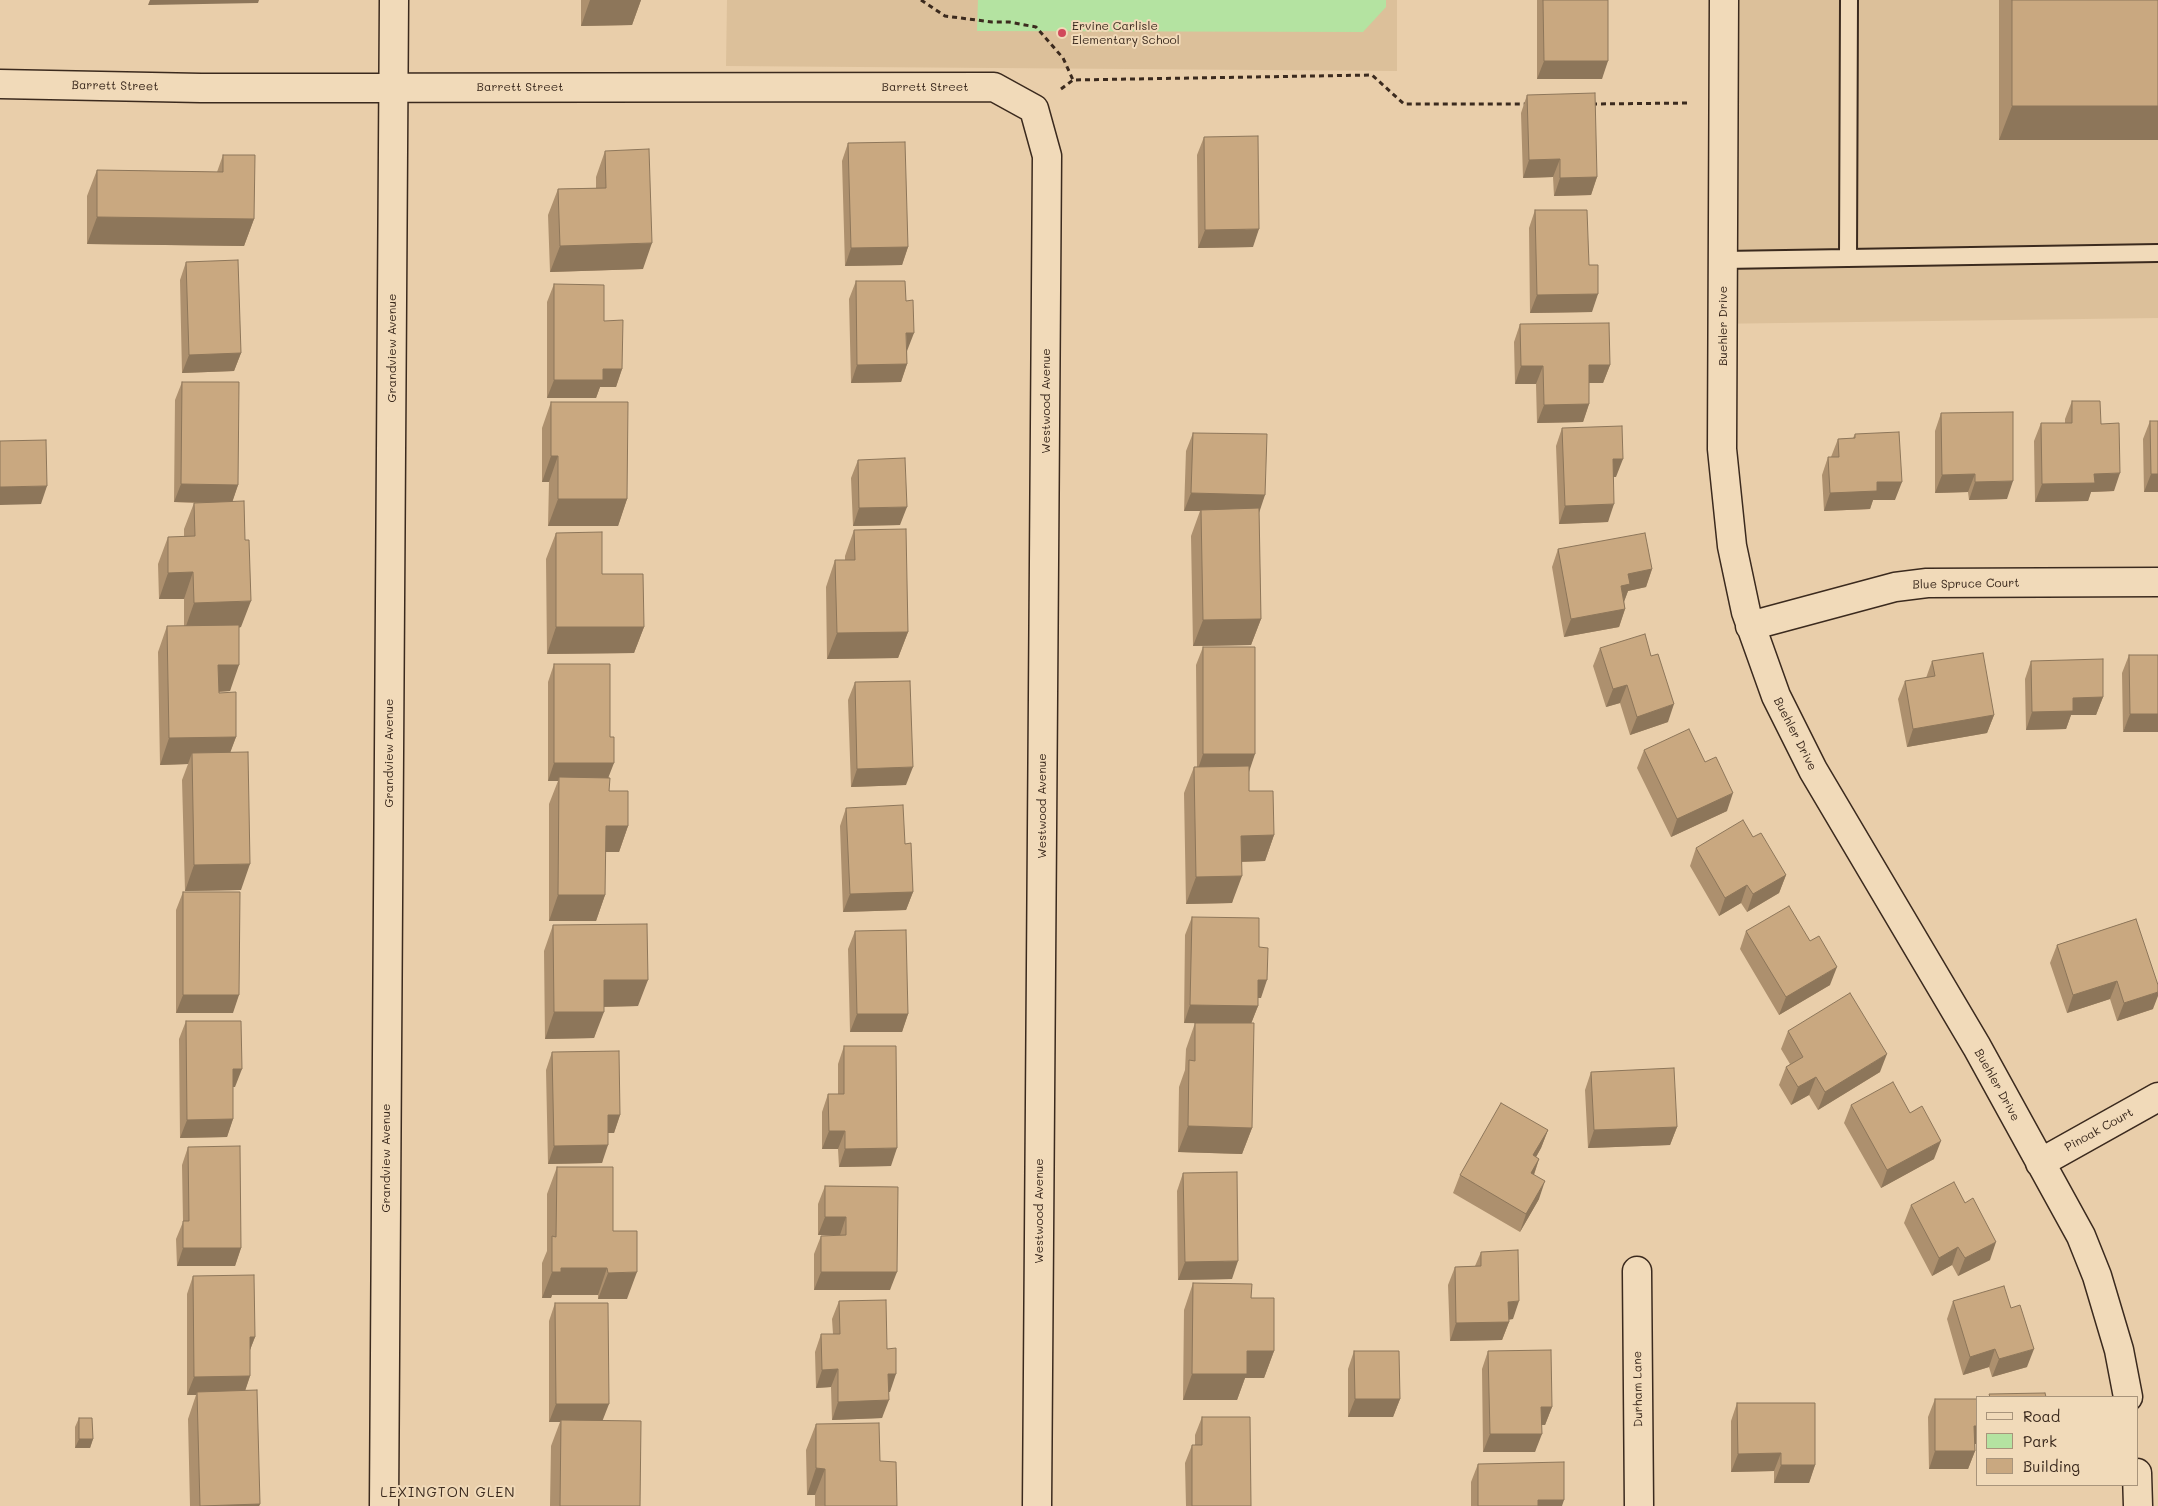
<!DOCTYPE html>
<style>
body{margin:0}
#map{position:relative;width:2158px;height:1506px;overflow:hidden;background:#e9ceaa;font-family:Mali,sans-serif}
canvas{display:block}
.legend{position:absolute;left:1976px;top:1396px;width:162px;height:90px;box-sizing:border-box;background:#f1dab9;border:1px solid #a8947b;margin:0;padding:6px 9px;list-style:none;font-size:15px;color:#3b2a1e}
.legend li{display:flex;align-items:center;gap:10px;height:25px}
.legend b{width:25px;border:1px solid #a8947b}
</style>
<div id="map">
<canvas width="2158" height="1506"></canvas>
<ul class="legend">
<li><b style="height:6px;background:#f1dab9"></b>Road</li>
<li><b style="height:14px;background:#b4e3a1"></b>Park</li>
<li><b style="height:14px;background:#c9a880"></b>Building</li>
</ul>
</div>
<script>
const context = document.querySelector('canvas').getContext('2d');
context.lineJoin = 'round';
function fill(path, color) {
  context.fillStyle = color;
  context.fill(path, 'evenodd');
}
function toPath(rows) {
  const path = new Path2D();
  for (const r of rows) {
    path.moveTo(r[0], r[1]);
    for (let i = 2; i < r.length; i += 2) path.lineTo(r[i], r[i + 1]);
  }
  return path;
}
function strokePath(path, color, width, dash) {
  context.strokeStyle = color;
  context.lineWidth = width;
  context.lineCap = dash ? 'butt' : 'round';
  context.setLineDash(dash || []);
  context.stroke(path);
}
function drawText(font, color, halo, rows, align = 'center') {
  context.font = font + ' Mali,sans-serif';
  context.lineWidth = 4;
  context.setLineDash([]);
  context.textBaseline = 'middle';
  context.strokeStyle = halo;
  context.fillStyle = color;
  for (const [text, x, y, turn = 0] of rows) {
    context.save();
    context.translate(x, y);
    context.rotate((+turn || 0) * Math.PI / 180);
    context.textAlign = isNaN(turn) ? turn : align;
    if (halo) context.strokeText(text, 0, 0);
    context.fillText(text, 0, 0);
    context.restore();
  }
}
fill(toPath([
 [727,0,1397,0,1397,71,726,66],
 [1709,0,2158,0,2158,318,1707,324]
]), '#dcc09a');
fill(toPath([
 [978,0,1386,0,1386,7,1363,32,977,31]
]), '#b4e3a1');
const lane = toPath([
 [1848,258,1849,0],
 [1723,260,2158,253]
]);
const street = toPath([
 [1724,0,1722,449,1732,546,1746,612,1776,696,1813,770,1977,1047,2081,1236,2097,1276,2119,1350,2128,1397],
 [0,84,201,88,994,87,1034,109,1047,156,1037,1506],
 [1750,626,1895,587,1927,583,2158,582],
 [2040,1163,2158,1097],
 [1637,1271,1639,1506],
 [2137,1473,2138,1506],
 [384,1506,394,0]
]);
strokePath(lane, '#3b2a1e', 20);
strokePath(street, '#3b2a1e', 31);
strokePath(toPath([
 [921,0,945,16,992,22,1009,22,1036,27,1063,58,1073,80],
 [1061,89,1073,80,1372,75,1404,104,1528,104],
 [1592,104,1691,103]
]), '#3b2a1e', 3, [5, 4]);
strokePath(lane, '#f1dab9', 16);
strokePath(street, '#f1dab9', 28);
fill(toPath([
 [581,0,641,0,632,25,581,26],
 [1537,0,1608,0,1602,79,1537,79],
 [1999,0,2158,0,2158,140,1999,140],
 [1527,95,1597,177,1591,195,1554,196,1553,177,1523,178,1521,113],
 [1204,137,1253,247,1198,248,1197,155],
 [848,143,908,247,902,265,845,266,842,161],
 [605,151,643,269,550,272,548,215,558,189,596,188,596,177],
 [223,155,254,219,244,246,87,244,87,196,97,170,217,172],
 [1535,210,1589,265,1592,312,1530,313,1529,228],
 [186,262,241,353,234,371,182,373,180,280],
 [856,281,907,351,907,364,901,382,851,383,849,299],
 [554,284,604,321,622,369,616,387,600,387,596,398,547,398,547,302],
 [1520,324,1610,365,1603,383,1589,383,1589,404,1583,422,1537,423,1536,384,1515,384,1514,342],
 [182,382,238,485,232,502,241,627,239,628,230,691,219,692,236,737,230,752,241,890,185,891,182,780,188,764,160,765,158,652,167,626,184,626,184,599,159,599,158,564,168,537,184,537,184,529,194,503,197,503,174,502,175,400],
 [2072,401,2101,424,2114,491,2091,492,2088,501,2035,502,2034,441,2041,423,2065,423,2065,419],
 [551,402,627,499,618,526,548,526,549,482,542,482,542,428],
 [1941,413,2007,499,1969,500,1968,492,1935,493,1935,431],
 [2150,421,2158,421,2158,492,2144,492,2143,439],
 [1562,428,1616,477,1613,477,1608,522,1559,524,1556,446],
 [1193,433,1259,512,1261,619,1251,645,1193,646,1191,536,1200,511,1184,511,1186,451],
 [1855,434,1895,500,1873,500,1870,509,1824,511,1822,475,1828,457,1831,457,1838,439,1853,438],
 [858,460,900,525,853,526,851,478],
 [854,530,908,632,898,658,827,659,826,587,835,560,845,560,845,556],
 [556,533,602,574,644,627,634,653,547,654,546,559],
 [1558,549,1652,569,1646,587,1628,591,1624,601,1625,609,1619,627,1564,637,1552,567],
 [1203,647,1249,772,1249,791,1274,835,1265,861,1242,862,1232,903,1186,904,1184,793,1194,767,1197,767,1196,665],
 [1600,648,1668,722,1630,735,1620,703,1606,707,1593,666],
 [2129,655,2158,655,2123,732,2122,673],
 [1932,661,1994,715,1987,733,1907,747,1898,699,1905,681,1926,678],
 [2031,661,2103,697,2096,715,2071,715,2066,729,2026,730,2025,679],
 [554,664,609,778,609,791,628,826,619,852,605,852,605,895,596,921,549,921,549,804,558,781,548,781,548,682],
 [855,682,906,785,851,787,848,700],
 [1644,750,1705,762,1727,811,1671,837,1637,768],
 [846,808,905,844,913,892,906,910,843,912,840,826],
 [1753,837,1786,875,1779,893,1747,912,1741,903,1719,916,1690,866,1696,848],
 [183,892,233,1013,176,1013,176,910],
 [1192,917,1259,947,1261,998,1258,998,1258,1006,1251,1023,1252,1128,1242,1154,1178,1152,1179,1087,1185,1070,1186,1049,1195,1023,1184,1023,1185,935],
 [2136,919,2153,1009,2117,1021,2110,999,2067,1013,2050,963,2057,945],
 [553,925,638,1006,604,1007,594,1038,545,1039,544,951],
 [855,931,908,1014,902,1032,850,1032,848,949],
 [1746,931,1830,985,1779,1015,1740,949],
 [186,1021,235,1087,233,1087,233,1119,227,1137,180,1138,179,1039],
 [1788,1031,1880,1072,1818,1110,1809,1095,1791,1105,1779,1085,1786,1067,1790,1064,1781,1049],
 [844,1046,891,1166,839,1167,838,1149,822,1149,822,1112,828,1094,838,1094,838,1064],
 [552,1052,620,1115,614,1133,608,1133,602,1163,548,1164,546,1070],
 [1591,1072,1677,1127,1670,1145,1588,1148,1585,1090],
 [1851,1105,1910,1113,1934,1159,1881,1188,1844,1123],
 [1548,1130,1541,1148,1536,1157,1539,1159,1534,1175,1539,1199,1520,1232,1453,1193,1460,1175],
 [188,1147,241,1248,235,1266,177,1266,176,1239,183,1222,182,1165],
 [557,1167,613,1231,627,1299,598,1299,598,1295,552,1295,551,1298,542,1298,542,1263,547,1251,547,1194],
 [1183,1173,1232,1279,1178,1280,1177,1191],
 [825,1186,898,1187,890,1290,814,1290,814,1254,821,1236,840,1235,818,1235,818,1204],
 [1965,1203,1990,1260,1958,1276,1952,1265,1932,1276,1904,1223,1911,1205],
 [1481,1252,1513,1319,1508,1320,1509,1322,1502,1340,1450,1341,1448,1285,1455,1267,1475,1266],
 [193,1276,255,1337,250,1350,250,1376,245,1391,260,1504,259,1506,190,1506,188,1419,196,1395,187,1395,187,1294],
 [1193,1283,1251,1298,1274,1351,1264,1378,1245,1378,1237,1400,1183,1400,1184,1310],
 [839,1301,887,1349,890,1392,888,1392,882,1418,832,1420,831,1387,816,1388,815,1352,821,1334,833,1334,832,1319],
 [1953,1301,2027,1367,1992,1377,1989,1367,1963,1375,1947,1319],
 [555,1303,602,1420,640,1506,550,1506,551,1446,560,1422,549,1422,549,1321],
 [1354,1351,1400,1399,1393,1417,1348,1417,1348,1369],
 [1488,1351,1552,1407,1545,1425,1541,1425,1535,1452,1483,1452,1482,1369],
 [1935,1399,1977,1444,1975,1444,1975,1451,1968,1469,1929,1469,1928,1417],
 [1737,1403,1815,1465,1809,1483,1774,1483,1774,1471,1731,1472,1731,1421],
 [1202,1417,1251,1506,1186,1506,1185,1463,1192,1445,1195,1445,1195,1435],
 [79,1418,93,1439,90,1448,75,1448,75,1427],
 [816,1424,880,1461,897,1506,815,1506,815,1495,807,1495,806,1450],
 [1478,1464,1562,1506,1471,1506,1471,1482]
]), '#ad906e');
fill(toPath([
 [150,0,259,0,258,3,148,5],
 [590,0,641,0,632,25,581,26],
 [1544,61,1608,61,1602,79,1537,79],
 [2012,106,2158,106,2158,140,1999,140],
 [1560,159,1553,177,1523,178,1529,160],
 [1597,177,1591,195,1554,196,1560,178],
 [97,217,254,219,244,246,87,244],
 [1259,229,1253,247,1198,248,1205,230],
 [652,243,643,269,550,272,560,246],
 [908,247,902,265,845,266,851,248],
 [1598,294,1592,312,1530,313,1537,295],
 [906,333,914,333,907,351],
 [241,353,234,371,182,373,189,355],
 [907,364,901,382,851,383,857,365],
 [1589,365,1610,365,1603,383,1582,383],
 [1521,366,1543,366,1536,384,1515,384],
 [603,369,622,369,616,387,600,387,596,398,547,398,554,380],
 [1589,404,1583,422,1537,423,1544,405],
 [551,456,558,456,549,482,542,482],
 [1613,459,1623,459,1616,477,1606,477],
 [2120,473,2114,491,2091,492,2088,501,2035,502,2042,484,2094,474],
 [1975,474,1968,492,1935,493,1942,475],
 [2151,474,2158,474,2158,492,2144,492],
 [2013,481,2007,499,1969,500,1975,482],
 [1877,482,1902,482,1895,500,1873,500,1870,509,1824,511,1830,493],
 [181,484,238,485,232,503,174,502],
 [47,486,41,504,0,505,0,487],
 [1191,493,1265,495,1259,513,1201,510,1200,511,1184,511],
 [558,499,627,499,618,526,548,526],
 [1614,504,1608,522,1559,524,1565,506],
 [907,507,900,525,853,526,859,508],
 [1652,569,1646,587,1628,591,1624,602,1621,586,1628,574],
 [193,572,184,599,159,599,168,573],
 [251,601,241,627,185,629,194,603],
 [1625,609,1619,627,1564,637,1571,619],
 [1261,619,1251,645,1193,646,1203,620],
 [556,627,644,627,634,653,547,654],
 [908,632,898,658,827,659,837,633],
 [218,665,239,665,230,691,209,692],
 [1627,685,1620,703,1606,707,1613,689],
 [2103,697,2096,715,2071,715,2066,729,2026,730,2032,712,2073,698],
 [1674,704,1668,722,1630,735,1637,717],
 [2130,714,2158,714,2158,732,2123,732],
 [1994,715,1987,733,1907,747,1913,729],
 [236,737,226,764,192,753,188,764,160,765,169,738],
 [1203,754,1255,754,1249,772,1197,772],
 [554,763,614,763,607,781,559,777,558,781,548,781],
 [913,767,906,785,851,787,857,769],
 [1733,793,1727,811,1671,837,1677,819],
 [606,826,628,826,619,852,596,852],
 [1274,835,1265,861,1232,862,1241,836],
 [250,864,241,890,185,891,194,865],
 [1786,875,1779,893,1747,912,1753,894],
 [1242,876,1232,903,1186,904,1196,877],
 [1747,885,1741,903,1719,916,1725,898],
 [913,892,906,910,843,912,850,894],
 [558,895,605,895,596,921,549,921],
 [1837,967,1830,985,1779,1015,1786,997],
 [604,980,648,980,638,1006,594,1007],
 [1258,980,1267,980,1261,998,1252,998],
 [2117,981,2110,999,2067,1013,2073,995],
 [2158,992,2158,996,2153,1009,2117,1021,2124,1003],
 [183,995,239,995,233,1013,176,1013],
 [1190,1005,1258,1006,1251,1024,1184,1023],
 [554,1012,604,1012,594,1038,545,1039],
 [857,1014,908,1014,902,1032,850,1032],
 [1887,1054,1880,1072,1818,1110,1825,1092],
 [233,1069,242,1069,235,1087,226,1087],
 [1816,1077,1809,1095,1791,1105,1798,1087],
 [608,1115,620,1115,614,1133,601,1133],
 [233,1119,227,1137,180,1138,187,1120],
 [1188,1126,1252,1128,1242,1154,1178,1152],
 [1677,1127,1670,1145,1588,1148,1594,1130],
 [1548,1130,1541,1148,1527,1173,1533,1155],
 [829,1131,845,1131,838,1149,822,1149],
 [1941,1141,1934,1159,1881,1188,1887,1170],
 [608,1145,602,1163,548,1164,554,1146],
 [897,1148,891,1166,839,1167,845,1149],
 [1539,1159,1533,1177,1531,1173],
 [1545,1181,1539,1199,1520,1232,1526,1214],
 [825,1217,846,1217,840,1235,818,1235],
 [1996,1242,1990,1260,1958,1276,1965,1258],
 [1958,1247,1952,1265,1932,1276,1939,1258],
 [183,1248,241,1248,235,1266,177,1266],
 [1238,1261,1232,1279,1178,1280,1185,1262],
 [561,1268,607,1268,598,1295,552,1295,551,1298,542,1298,552,1272],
 [637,1272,627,1299,598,1299,608,1273],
 [821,1272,897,1272,890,1290,814,1290],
 [1519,1301,1513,1319,1501,1320,1508,1302],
 [1509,1322,1502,1340,1450,1341,1456,1323],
 [250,1337,255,1337,248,1355],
 [1995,1349,1989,1367,1963,1375,1970,1357],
 [2034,1349,2027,1367,1992,1377,1999,1359],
 [1247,1351,1274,1351,1264,1378,1245,1378,1237,1400,1183,1400,1192,1374],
 [838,1369,831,1387,816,1388,822,1370],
 [888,1374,896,1374,890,1392,881,1392],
 [250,1376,244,1394,197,1392,196,1395,187,1395,194,1377],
 [1355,1399,1400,1399,1393,1417,1348,1417],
 [889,1400,882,1418,832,1420,838,1402],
 [556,1404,609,1404,602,1422,561,1420,560,1422,549,1422],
 [1541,1407,1552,1407,1545,1425,1535,1425],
 [1974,1426,1977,1426,1977,1444,1968,1444],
 [1490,1434,1542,1434,1535,1452,1483,1452],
 [79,1439,93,1439,90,1448,75,1448],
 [1935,1451,1975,1451,1968,1469,1929,1469],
 [1781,1453,1774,1471,1731,1472,1738,1454],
 [1781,1465,1815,1465,1809,1483,1774,1483],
 [816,1468,825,1469,815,1495,807,1495],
 [1538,1500,1564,1500,1562,1506,1536,1506],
 [260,1504,259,1506,200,1506]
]), '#8d765a');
const building = toPath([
 [1543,0,1608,0,1608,61,1544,61,1543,0],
 [2012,0,2158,0,2158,106,2012,106,2012,0],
 [1595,93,1597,177,1560,178,1560,159,1529,160,1527,95,1595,93],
 [1258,136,1259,229,1205,230,1204,137,1258,136],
 [905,142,908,247,851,248,848,143,905,142],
 [649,149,652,243,560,246,558,189,606,188,605,151,649,149],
 [223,155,255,155,254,219,97,217,97,170,223,172,223,155],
 [1535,210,1587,210,1589,265,1598,265,1598,294,1537,295,1535,210],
 [238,260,241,353,189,355,186,262,238,260],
 [856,281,905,281,906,301,913,300,914,333,906,333,907,364,857,365,856,281],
 [554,284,604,285,604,321,623,320,622,369,603,369,603,380,554,380,554,284],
 [1609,323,1610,365,1589,365,1589,404,1544,405,1543,366,1521,366,1520,324,1609,323],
 [182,382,239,382,238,485,181,484,182,382],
 [2072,401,2100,401,2101,424,2119,423,2120,473,2094,474,2095,483,2042,484,2041,423,2072,423,2072,401],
 [551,402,628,402,627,499,558,499,558,456,551,456,551,402],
 [2013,412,2013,481,1975,482,1975,474,1942,475,1941,413,2013,412],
 [2150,421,2158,421,2158,474,2151,474,2150,421],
 [1622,426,1623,459,1613,459,1614,504,1565,506,1562,428,1622,426],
 [1899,432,1902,482,1877,482,1877,491,1830,493,1828,457,1839,457,1838,439,1855,438,1855,434,1899,432],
 [1193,433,1267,434,1265,495,1191,493,1193,433],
 [46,440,47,486,0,487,0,441,46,440],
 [905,458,907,507,859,508,858,460,905,458],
 [244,501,245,540,249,540,251,601,194,603,193,572,168,573,168,537,195,536,194,503,244,501],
 [1259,508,1261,619,1203,620,1201,510,1259,508],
 [906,529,908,632,837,633,835,560,855,560,854,530,906,529],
 [602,532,602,574,643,574,644,627,556,627,556,533,602,532],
 [1645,533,1652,569,1628,574,1630,584,1621,586,1625,609,1571,619,1558,549,1645,533],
 [239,625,239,665,218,665,219,693,236,692,236,737,169,738,167,626,239,625],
 [1645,634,1651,656,1658,654,1674,704,1637,717,1627,685,1613,689,1600,648,1645,634],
 [1203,647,1255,647,1255,754,1203,754,1203,647],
 [1983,653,1994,715,1913,729,1905,681,1935,676,1932,661,1983,653],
 [2129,655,2158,655,2158,714,2130,714,2129,655],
 [2103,659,2103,697,2073,698,2073,711,2032,712,2031,661,2103,659],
 [554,664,610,664,610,737,614,737,614,763,554,763,554,664],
 [910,681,913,767,857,769,855,682,910,681],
 [1689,729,1705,762,1716,757,1733,793,1677,819,1644,750,1689,729],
 [248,752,250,864,194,865,192,753,248,752],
 [1249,766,1249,791,1273,791,1274,835,1241,836,1242,876,1196,877,1194,767,1249,766],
 [559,777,610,778,609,791,628,791,628,826,606,826,605,895,558,895,559,777],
 [903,805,905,844,911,843,913,892,850,894,846,808,903,805],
 [1743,820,1753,837,1761,833,1786,875,1753,894,1747,885,1725,898,1696,848,1743,820],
 [183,892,240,892,239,995,183,995,183,892],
 [1789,906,1810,941,1819,936,1837,967,1786,997,1746,931,1789,906],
 [1192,917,1259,918,1259,947,1268,948,1267,980,1258,980,1258,1006,1190,1005,1192,917],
 [2136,919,2158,985,2158,992,2124,1003,2117,981,2073,995,2057,945,2136,919],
 [647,924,648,980,604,980,604,1012,554,1012,553,925,647,924],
 [906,930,908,1014,857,1014,855,931,906,930],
 [1850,993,1887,1054,1825,1092,1816,1077,1798,1087,1786,1067,1803,1057,1788,1031,1850,993],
 [186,1021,241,1021,242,1069,233,1069,233,1119,187,1120,186,1021],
 [1195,1023,1254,1023,1252,1128,1188,1126,1189,1060,1195,1061,1195,1023],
 [844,1046,896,1046,897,1148,845,1149,845,1131,829,1131,828,1094,844,1094,844,1046],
 [619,1051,620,1115,608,1115,608,1145,554,1146,552,1052,619,1051],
 [1674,1068,1677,1127,1594,1130,1591,1072,1674,1068],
 [1893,1082,1910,1113,1922,1106,1941,1141,1887,1170,1851,1105,1893,1082],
 [1501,1103,1548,1130,1533,1155,1539,1159,1531,1173,1545,1181,1526,1214,1460,1175,1501,1103],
 [240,1146,241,1248,183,1248,183,1221,189,1221,188,1147,240,1146],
 [557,1167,613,1167,613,1231,637,1231,637,1272,608,1273,607,1268,561,1268,561,1272,552,1272,552,1236,556,1237,557,1167],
 [1237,1172,1238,1261,1185,1262,1183,1173,1237,1172],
 [1954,1182,1965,1203,1973,1198,1996,1242,1965,1258,1958,1247,1939,1258,1911,1205,1954,1182],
 [825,1186,898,1187,897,1272,821,1272,821,1236,846,1235,846,1217,825,1217,825,1186],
 [1518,1250,1519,1301,1508,1302,1509,1322,1456,1323,1455,1267,1481,1266,1481,1252,1518,1250],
 [254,1275,255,1337,250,1337,250,1376,194,1377,193,1276,254,1275],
 [1193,1283,1252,1284,1251,1298,1274,1298,1274,1351,1247,1351,1247,1374,1192,1374,1193,1283],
 [2004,1286,2011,1308,2020,1305,2034,1349,1999,1359,1995,1349,1970,1357,1953,1301,2004,1286],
 [886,1300,887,1349,896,1348,896,1374,888,1374,889,1400,838,1402,838,1369,822,1370,821,1334,840,1334,839,1301,886,1300],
 [555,1303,608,1303,609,1404,556,1404,555,1303],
 [1551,1350,1552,1407,1541,1407,1542,1434,1490,1434,1488,1351,1551,1350],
 [1354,1351,1399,1351,1400,1399,1355,1399,1354,1351],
 [257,1390,260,1504,200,1506,197,1392,257,1390],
 [2045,1393,2046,1397,1990,1397,1989,1394,2045,1393],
 [1935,1399,1977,1399,1977,1426,1974,1426,1975,1451,1935,1451,1935,1399],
 [1737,1403,1815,1403,1815,1465,1781,1465,1781,1453,1738,1454,1737,1403],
 [1202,1417,1250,1417,1251,1506,1192,1506,1192,1445,1202,1445,1202,1417],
 [79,1418,92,1418,93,1439,79,1439,79,1418],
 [561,1420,641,1421,640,1506,560,1506,561,1420],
 [879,1423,880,1461,896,1462,897,1506,825,1506,825,1469,816,1468,816,1424,879,1423],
 [1564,1462,1564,1500,1538,1500,1538,1506,1478,1506,1478,1464,1564,1462]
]);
fill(building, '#c9a880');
strokePath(building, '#8d765a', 1);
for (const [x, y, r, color] of [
 [1062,33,5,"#d1495b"]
]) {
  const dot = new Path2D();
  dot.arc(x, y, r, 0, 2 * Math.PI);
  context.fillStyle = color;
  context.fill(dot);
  strokePath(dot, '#f1dab9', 2);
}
drawText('12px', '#3b2a1e', '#f1dab9', [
 ["Ervine Carlisle",1072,26],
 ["Elementary School",1072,40]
], 'left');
drawText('12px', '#3b2a1e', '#f1dab9', [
 ["Barrett Street",115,86,1],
 ["Barrett Street",520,87],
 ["Barrett Street",925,87],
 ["Buehler Drive",1723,326,-90],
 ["Grandview Avenue",392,348,-90],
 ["Westwood Avenue",1046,401,-90],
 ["Blue Spruce Court",1966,584,-1],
 ["Buehler Drive",1795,734,63],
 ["Grandview Avenue",389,753,-90],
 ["Westwood Avenue",1042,806,-90],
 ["Buehler Drive",1997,1085,61],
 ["Pinoak Court",2099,1130,-29],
 ["Grandview Avenue",386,1158,-90],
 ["Westwood Avenue",1039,1211,-90],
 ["Durham Lane",1638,1389,-91]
]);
context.letterSpacing = '1px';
drawText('14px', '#3b2a1e', '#f1dab9', [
 ["LEXINGTON GLEN",448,1493]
]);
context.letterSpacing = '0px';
</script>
